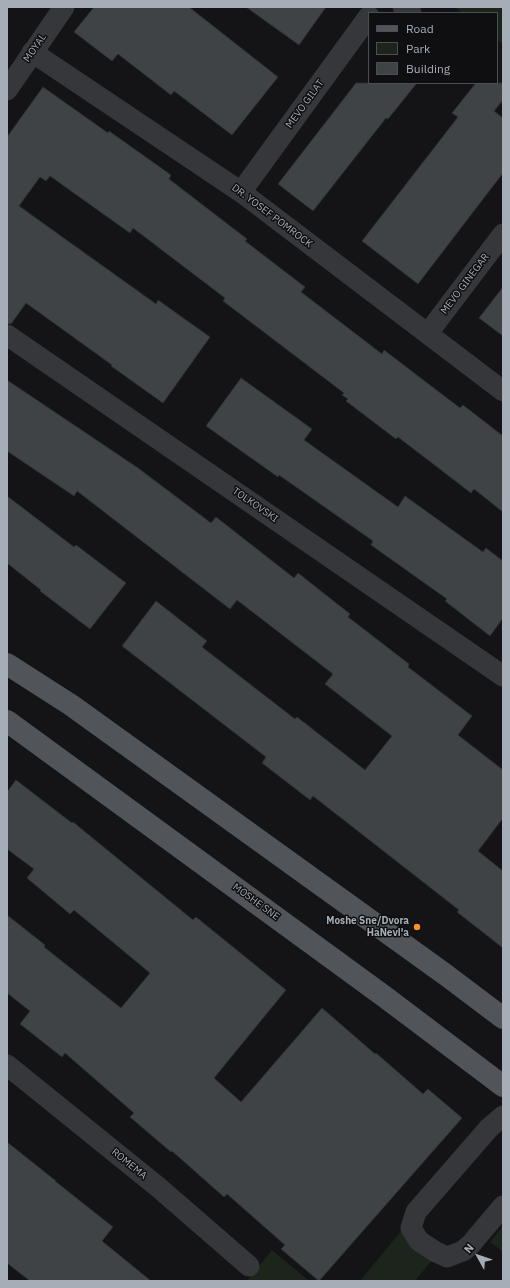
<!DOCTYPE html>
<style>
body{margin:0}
#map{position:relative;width:510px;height:1288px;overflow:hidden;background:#141416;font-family:"IBM Plex Sans",sans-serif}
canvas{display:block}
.frame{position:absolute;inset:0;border:8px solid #a5aeb7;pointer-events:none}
.legend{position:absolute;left:368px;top:12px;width:130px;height:72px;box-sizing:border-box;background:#0f0f11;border:1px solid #4b4f53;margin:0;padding:5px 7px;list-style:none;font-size:12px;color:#a5aeb7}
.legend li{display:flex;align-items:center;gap:8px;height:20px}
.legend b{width:20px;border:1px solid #4b4f53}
.north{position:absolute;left:458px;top:1236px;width:40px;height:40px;-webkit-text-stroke:3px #0f0f11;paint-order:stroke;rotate:310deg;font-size:11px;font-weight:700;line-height:16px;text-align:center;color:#a5aeb7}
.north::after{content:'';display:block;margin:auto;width:14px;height:18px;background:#a5aeb7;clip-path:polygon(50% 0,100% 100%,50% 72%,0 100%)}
</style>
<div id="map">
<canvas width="510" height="1288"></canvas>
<div class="frame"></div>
<ul class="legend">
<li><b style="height:5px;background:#51555a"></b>Road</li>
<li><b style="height:11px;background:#1c241c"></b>Park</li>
<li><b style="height:11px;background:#404346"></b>Building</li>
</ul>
<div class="north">N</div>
</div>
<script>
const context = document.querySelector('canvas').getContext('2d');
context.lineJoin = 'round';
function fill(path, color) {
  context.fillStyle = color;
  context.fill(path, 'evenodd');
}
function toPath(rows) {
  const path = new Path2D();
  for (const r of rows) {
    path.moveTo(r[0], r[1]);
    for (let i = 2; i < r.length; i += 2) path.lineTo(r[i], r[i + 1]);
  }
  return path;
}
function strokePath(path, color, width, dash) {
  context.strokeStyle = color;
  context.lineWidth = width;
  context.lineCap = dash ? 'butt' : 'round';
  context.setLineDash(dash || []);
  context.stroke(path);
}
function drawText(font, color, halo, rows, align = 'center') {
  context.font = font + ' "IBM Plex Sans",sans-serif';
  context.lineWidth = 3;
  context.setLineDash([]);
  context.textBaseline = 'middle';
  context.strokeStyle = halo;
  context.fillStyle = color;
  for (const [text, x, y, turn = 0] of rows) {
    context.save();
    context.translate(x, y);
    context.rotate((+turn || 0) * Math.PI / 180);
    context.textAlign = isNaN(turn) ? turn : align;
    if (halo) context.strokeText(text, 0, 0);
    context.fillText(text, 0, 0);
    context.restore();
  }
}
fill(toPath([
 [455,7,503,7,503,44,497,40,497,13,462,13],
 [503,1226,503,1252,490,1242],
 [401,1231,414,1250,432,1260,415,1281,360,1281],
 [272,1250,309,1281,247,1281]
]), '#1c241c');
const building = toPath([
 [94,7,189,7,278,77,232,135,174,91,171,95,118,54,112,61,74,32,94,7],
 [246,7,326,7,299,45,246,7],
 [356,83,417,83,388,119,386,118,313,211,278,184,356,83],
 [476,83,503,83,503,100,494,111,503,118,503,173,418,284,362,241,458,117,452,113,476,83],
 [43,87,108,133,109,131,171,175,169,179,247,239,245,241,305,287,301,292,382,354,384,350,460,408,463,405,503,436,503,512,474,489,471,493,398,437,396,439,346,401,348,399,342,395,344,393,223,301,225,298,133,228,130,233,50,176,46,181,40,177,19,206,156,304,158,300,210,337,163,403,111,366,112,365,26,303,11,324,7,323,7,137,43,87],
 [503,287,503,336,479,318,503,287],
 [241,378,312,429,304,440,398,507,405,496,483,552,486,548,503,561,503,618,490,636,445,601,447,599,371,545,373,541,279,475,278,477,206,426,241,378],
 [7,380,138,468,211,523,216,517,294,578,298,573,350,614,348,617,409,664,408,667,472,716,458,735,503,770,503,818,478,851,503,871,503,948,457,912,459,910,313,796,310,800,262,763,266,757,122,646,156,601,207,641,202,647,295,719,297,717,365,770,392,736,325,684,333,674,237,600,230,609,77,491,74,496,7,451,7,380],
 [7,496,74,547,76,545,126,583,90,629,40,591,41,590,7,563,7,496],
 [16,780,72,823,73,822,193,920,196,917,286,990,214,1078,241,1102,322,1008,375,1054,376,1053,423,1094,428,1089,462,1118,319,1281,281,1249,285,1245,227,1194,224,1197,172,1151,171,1152,130,1117,134,1113,65,1053,62,1057,20,1024,30,1011,7,993,7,915,45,945,44,947,121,1008,150,973,74,910,70,914,27,878,34,869,7,849,7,792,16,780],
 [7,1142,56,1181,55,1181,113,1227,102,1241,151,1281,30,1281,7,1263,7,1142]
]);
fill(building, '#404346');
strokePath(building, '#2e2f32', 1);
strokePath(toPath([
 [403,7,411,13],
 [32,52,241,192,503,391],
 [7,90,64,7],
 [241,192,369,16],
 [428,333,503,234],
 [7,335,503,676],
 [7,1065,158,1187,249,1266],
 [503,1116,489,1128,416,1212,411,1228,419,1241,436,1252,447,1257,463,1251,471,1244,503,1206]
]), '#35373b', 21);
strokePath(toPath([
 [7,664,71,705,446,975,503,1018],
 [7,721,385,997,503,1086]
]), '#51555a', 22);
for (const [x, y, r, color] of [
 [417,927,4,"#f7902b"]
]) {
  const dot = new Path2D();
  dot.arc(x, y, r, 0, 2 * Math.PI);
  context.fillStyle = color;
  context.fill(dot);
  strokePath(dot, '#0f0f11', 1.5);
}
drawText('10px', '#a5aeb7', '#0f0f11', [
 ["MOYAL",35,48,-55],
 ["MEVO GILAT",305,104,-54],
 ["DR. YOSEF POMROCK",272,216,37],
 ["MEVO GINEGAR",465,284,-53],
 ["TOLKOVSKI",255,505,35],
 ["MOSHE SNE",256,902,36],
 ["ROMEMA",129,1164,39]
]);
drawText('bold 10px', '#a5aeb7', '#0f0f11', [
 ["Moshe Sne/Dvora",409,921],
 ["HaNevi'a",409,933]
], 'right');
</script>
